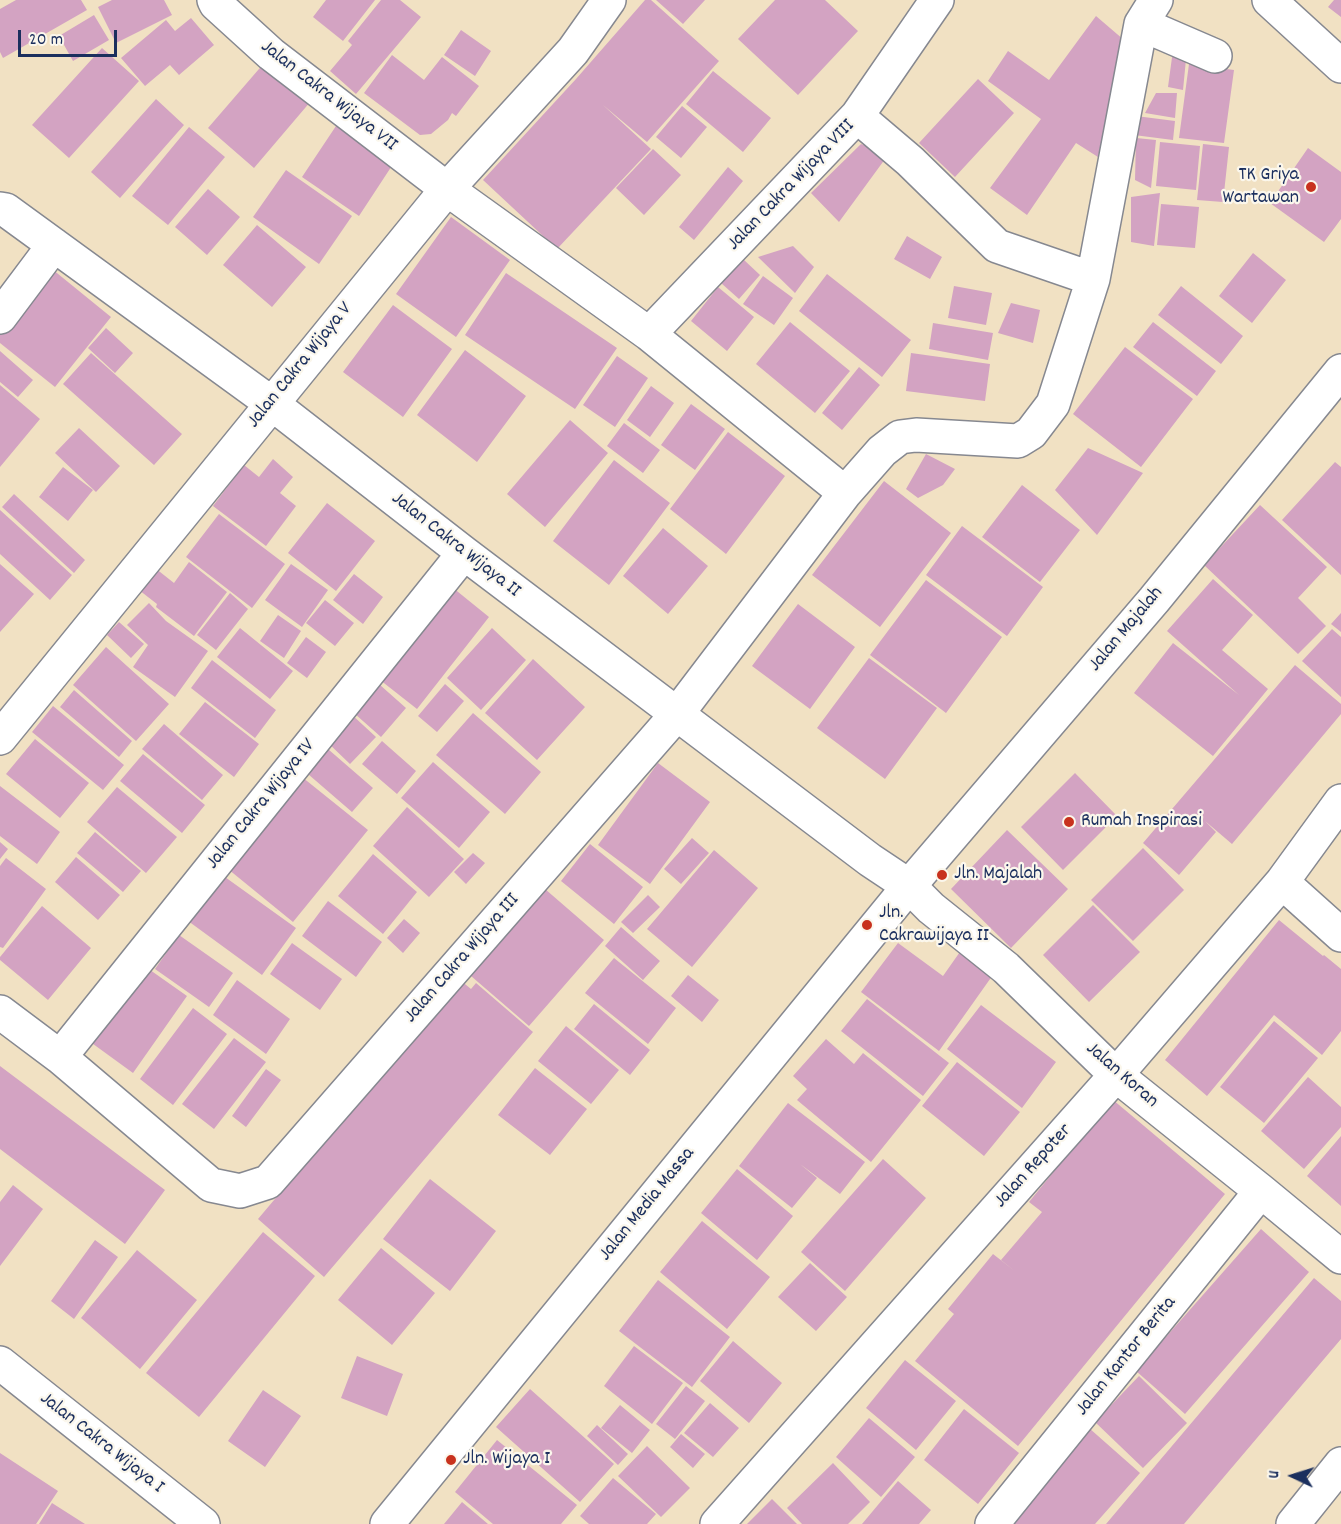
<!DOCTYPE html>
<style>
body{margin:0}
#map{position:relative;width:1341px;height:1524px;overflow:hidden;background:#f1e1c3;font-family:Dekko,sans-serif}
canvas{display:block}
.north{position:absolute;left:1263px;top:1446px;width:60px;height:60px;-webkit-text-stroke:4px #fbf7ec;paint-order:stroke;rotate:274deg;font-size:16px;font-weight:700;line-height:24px;text-align:center;color:#1b2f5e}
.north::after{content:'';display:block;margin:auto;width:21px;height:27px;background:#1b2f5e;clip-path:polygon(50% 0,100% 100%,50% 72%,0 100%)}
.scale{position:absolute;left:18px;top:30px;width:99px;height:27px;box-sizing:border-box;border:3px solid #1b2f5e;border-top:0;padding-left:8px;font-size:18px;line-height:21px;white-space:nowrap;color:#1b2f5e;-webkit-text-stroke:4px #fbf7ec;paint-order:stroke}
</style>
<div id="map">
<canvas width="1341" height="1524"></canvas>
<div class="north">U</div>
<div class="scale">20 m</div>
</div>
<script>
const context = document.querySelector('canvas').getContext('2d');
context.lineJoin = 'round';
function fill(path, color) {
  context.fillStyle = color;
  context.fill(path, 'evenodd');
}
function toPath(rows) {
  const path = new Path2D();
  for (const r of rows) {
    path.moveTo(r[0], r[1]);
    for (let i = 2; i < r.length; i += 2) path.lineTo(r[i], r[i + 1]);
  }
  return path;
}
function strokePath(path, color, width, dash) {
  context.strokeStyle = color;
  context.lineWidth = width;
  context.lineCap = dash ? 'butt' : 'round';
  context.setLineDash(dash || []);
  context.stroke(path);
}
function drawText(font, color, halo, rows, align = 'center') {
  context.font = font + ' Dekko,sans-serif';
  context.lineWidth = 4.5;
  context.setLineDash([]);
  context.textBaseline = 'middle';
  context.strokeStyle = halo;
  context.fillStyle = color;
  for (const [text, x, y, turn = 0] of rows) {
    context.save();
    context.translate(x, y);
    context.rotate((+turn || 0) * Math.PI / 180);
    context.textAlign = isNaN(turn) ? turn : align;
    if (halo) context.strokeText(text, 0, 0);
    context.fillText(text, 0, 0);
    context.restore();
  }
}
fill(toPath([
 [16,0,81,0,87,10,3,58,0,52,0,9],
 [112,0,164,0,172,15,116,43,98,7],
 [326,0,375,0,343,41,313,17],
 [381,0,400,0,421,17,356,94,330,71,352,45,348,41],
 [645,0,651,0,719,61,647,142,603,105,651,149,557,249,483,180,576,79],
 [656,0,705,0,683,24],
 [775,0,825,0,858,31,798,95,738,39],
 [1334,0,1341,0,1341,17,1328,7],
 [94,15,109,40,73,61,59,36],
 [1096,16,1124,40,1098,157,1076,143,1027,215,990,188,1041,119,988,81,1008,51,1049,80],
 [191,18,214,45,179,75,170,65,145,86,121,58,166,20,175,31],
 [461,30,491,51,475,76,444,55],
 [102,48,139,81,69,158,32,125],
 [1187,49,1183,90,1168,87,1173,50],
 [392,55,424,80,442,57,479,86,456,116,452,113,448,120,431,134,420,135,364,93],
 [265,62,311,101,254,168,208,128],
 [1189,64,1234,70,1224,143,1179,138],
 [713,71,771,118,743,152,686,104],
 [978,79,1014,113,955,177,919,143],
 [1156,93,1177,93,1175,118,1145,113],
 [156,99,184,125,120,198,91,172],
 [682,106,707,127,681,158,656,137],
 [1136,116,1175,121,1173,140,1134,135],
 [342,117,399,155,359,216,302,177],
 [189,127,225,157,168,225,132,196],
 [1136,138,1156,140,1151,188,1135,180],
 [1160,142,1200,146,1196,190,1156,186],
 [861,144,888,155,839,222,811,193],
 [1203,144,1229,147,1223,202,1197,200],
 [1308,148,1341,172,1341,219,1324,242,1270,203],
 [653,149,681,175,644,215,616,188],
 [728,167,743,181,694,240,679,227],
 [286,170,352,216,319,264,253,217],
 [208,189,240,217,207,255,175,227],
 [1160,193,1154,246,1131,242,1131,197],
 [1161,204,1199,207,1195,248,1157,245],
 [451,217,510,260,456,337,396,294],
 [257,225,306,267,272,307,223,265],
 [907,236,942,257,930,279,894,259],
 [793,246,814,267,795,293,758,257],
 [1253,253,1286,280,1252,323,1219,296],
 [743,259,760,275,739,299,721,283],
 [52,269,111,317,55,387,0,343,0,335],
 [506,273,617,348,575,409,465,335],
 [827,274,911,340,882,377,799,311],
 [763,276,793,298,774,325,743,304],
 [954,286,992,293,986,325,948,318],
 [1181,286,1243,336,1221,364,1158,315],
 [718,287,754,317,727,351,691,321],
 [1011,303,1040,310,1033,343,998,333],
 [393,305,452,349,403,417,343,372],
 [790,322,850,371,815,413,756,364],
 [1153,322,1216,371,1197,396,1133,347],
 [933,323,993,333,988,360,929,349],
 [106,328,133,353,115,373,88,348],
 [1125,347,1193,399,1141,467,1073,414],
 [465,350,526,396,477,462,417,415],
 [0,351,33,380,18,397,0,382],
 [91,353,182,434,154,465,63,384],
 [911,353,990,364,985,401,906,391],
 [617,356,648,378,615,427,583,405],
 [859,367,880,385,842,430,822,413],
 [0,385,40,419,0,467],
 [651,386,674,403,650,437,627,420],
 [691,404,725,429,695,470,661,445],
 [570,420,608,453,545,527,507,494],
 [624,423,660,450,643,473,607,446],
 [79,428,120,466,96,492,55,453],
 [728,432,785,476,726,554,670,509],
 [1088,448,1143,473,1097,535,1055,490],
 [926,454,955,469,943,485,918,498,906,489],
 [273,459,293,477,280,493,296,506,266,546,213,506,244,465,259,477],
 [614,460,670,503,609,585,553,541],
 [1335,462,1341,467,1341,575,1282,520],
 [63,467,93,490,68,521,39,497],
 [884,481,951,533,880,627,812,575],
 [1022,485,1080,530,1040,582,982,537],
 [14,494,85,560,74,573,2,507],
 [327,503,375,541,336,591,288,553],
 [1260,505,1327,567,1298,598,1326,626,1298,654,1204,565],
 [0,510,72,575,50,600,0,554],
 [219,514,285,564,252,608,186,557],
 [962,526,1043,587,1007,636,926,575],
 [663,528,708,566,668,614,623,576],
 [189,562,227,592,194,636,156,607,157,604,139,590,155,568,174,583],
 [0,564,34,594,0,632],
 [291,564,328,590,302,627,265,600],
 [354,574,383,597,363,624,333,600],
 [1213,579,1253,615,1222,650,1268,689,1213,756,1134,693,1173,643,1239,695,1167,631],
 [926,580,1002,637,946,713,870,655],
 [447,583,489,617,417,709,375,676],
 [230,593,248,609,216,650,197,635],
 [325,600,354,623,335,646,306,623],
 [149,603,166,621,208,651,175,697,133,667,148,645,127,625],
 [798,604,855,647,810,709,752,666],
 [1341,613,1341,632,1331,624],
 [278,615,301,631,284,658,260,641],
 [119,622,144,644,131,658,107,635],
 [240,628,293,671,270,699,217,657],
 [492,628,526,660,481,710,447,678],
 [1332,629,1341,637,1341,697,1302,661],
 [306,637,326,652,307,678,287,663],
 [106,647,169,704,136,741,73,685],
 [869,658,937,708,885,779,817,728],
 [533,659,585,707,537,760,485,713],
 [212,660,276,710,255,738,191,688],
 [1295,665,1341,704,1341,714,1232,844,1205,821,1216,832,1179,875,1143,843],
 [371,677,406,708,381,737,346,706],
 [445,684,464,701,437,732,418,716],
 [74,690,132,741,119,757,60,707],
 [205,702,259,744,234,777,179,734],
 [53,706,124,765,103,790,32,732],
 [350,713,376,737,350,764,325,740],
 [473,713,541,772,505,814,436,755],
 [164,724,223,775,202,800,142,749],
 [35,739,89,783,60,818,6,774],
 [382,741,416,771,397,794,362,764],
 [321,743,373,788,352,812,301,768],
 [143,754,205,805,182,833,120,781],
 [433,762,490,812,459,848,401,798],
 [658,763,710,802,650,884,598,845],
 [1075,773,1117,816,1063,870,1021,827],
 [302,777,368,830,293,922,228,869],
 [0,786,60,832,37,864,0,836],
 [117,787,177,837,146,873,87,822],
 [407,807,464,859,429,897,373,846],
 [1007,830,1068,889,1011,948,951,889],
 [95,832,141,871,123,892,77,853],
 [692,838,709,853,681,884,664,869],
 [0,842,8,849,0,859],
 [590,844,643,887,614,924,561,881],
 [1143,848,1184,890,1133,941,1091,900],
 [714,850,758,888,692,967,647,929],
 [473,853,485,863,466,884,454,872],
 [373,854,417,892,383,934,338,896],
 [76,857,120,895,98,920,55,882],
 [6,858,46,889,3,948,0,947,0,866],
 [218,872,296,928,262,975,184,918],
 [545,889,604,940,529,1026,471,976],
 [648,895,660,907,633,933,621,922],
 [328,901,382,942,356,977,302,936],
 [1093,905,1140,952,1089,1002,1043,955],
 [42,906,91,948,48,1000,0,960,0,957],
 [404,919,420,933,403,953,387,938],
 [1279,920,1323,956,1324,955,1341,969,1341,1031,1322,1055,1274,1015,1207,1096,1165,1060],
 [621,927,660,961,643,980,605,946],
 [179,935,233,973,209,1007,155,969],
 [292,943,342,979,320,1010,270,974],
 [898,943,943,976,962,949,995,972,939,1051,861,992],
 [614,958,676,1008,648,1044,585,993],
 [143,965,187,996,133,1073,89,1041],
 [688,975,719,1000,702,1022,671,996],
 [237,980,290,1019,266,1054,213,1015],
 [460,980,471,989,476,983,533,1032,324,1277,258,1219],
 [867,999,949,1063,923,1096,841,1031],
 [594,1004,650,1050,630,1075,574,1029],
 [981,1005,1056,1062,1022,1108,947,1049],
 [193,1008,227,1034,173,1105,140,1079],
 [1274,1021,1318,1058,1264,1123,1220,1087],
 [566,1026,619,1070,591,1104,538,1061],
 [234,1038,266,1062,214,1129,182,1104],
 [826,1039,854,1064,863,1053,921,1100,871,1162,797,1100,807,1089,793,1076],
 [957,1062,1020,1112,984,1156,922,1106],
 [0,1066,165,1190,125,1244,0,1149],
 [535,1068,587,1109,550,1155,498,1115],
 [266,1069,281,1080,246,1127,232,1116],
 [1308,1077,1341,1107,1341,1127,1304,1169,1261,1131],
 [1106,1094,1225,1194,1018,1446,915,1361,954,1314,948,1309,993,1254,1016,1272,1001,1260,1042,1212,1029,1202,1069,1153],
 [788,1103,865,1162,840,1194,800,1164,817,1178,792,1208,739,1166],
 [1341,1136,1341,1206,1307,1176],
 [883,1159,926,1198,845,1291,801,1252],
 [737,1169,793,1216,757,1260,701,1213],
 [430,1179,496,1231,450,1291,383,1239],
 [13,1185,43,1209,0,1266,0,1202],
 [702,1221,770,1277,727,1329,660,1272],
 [1261,1229,1309,1272,1185,1414,1136,1371],
 [263,1232,315,1276,199,1417,146,1373],
 [95,1240,118,1257,74,1319,51,1301],
 [381,1248,435,1293,392,1345,338,1300],
 [137,1250,197,1300,140,1369,81,1318],
 [810,1263,847,1297,816,1331,778,1297],
 [1314,1278,1341,1301,1341,1339,1184,1524,1106,1524],
 [658,1280,730,1337,692,1387,619,1331],
 [733,1341,782,1383,749,1423,700,1381],
 [634,1346,683,1383,652,1424,604,1386],
 [357,1356,403,1374,387,1416,341,1398],
 [905,1360,956,1401,916,1450,866,1408],
 [1139,1376,1187,1423,1143,1468,1095,1422],
 [686,1386,705,1401,675,1439,656,1424],
 [530,1389,614,1464,580,1502,496,1427],
 [263,1390,301,1416,265,1467,228,1441],
 [710,1403,739,1428,713,1457,684,1433],
 [620,1405,650,1430,632,1453,601,1428],
 [964,1409,1019,1453,978,1504,924,1460],
 [869,1418,915,1457,881,1497,836,1457],
 [597,1425,628,1454,618,1465,587,1436],
 [1089,1428,1140,1473,1095,1524,1010,1524],
 [681,1434,705,1454,693,1468,670,1447],
 [497,1440,577,1505,561,1524,493,1524,455,1492],
 [647,1446,690,1488,661,1517,618,1476],
 [0,1453,58,1491,36,1524,0,1524],
 [833,1463,870,1502,848,1524,802,1524,787,1508],
 [613,1478,656,1514,647,1524,589,1524,580,1516],
 [898,1481,931,1510,919,1524,862,1524],
 [772,1499,797,1524,747,1524],
 [462,1502,488,1524,444,1524],
 [52,1503,85,1524,39,1524]
]), '#d3a3c2');
const street = toPath([
 [214,0,216,4,271,54,447,189,649,334,845,493],
 [1269,0,1341,66],
 [1141,24,1215,56],
 [857,116,910,161,997,246,1093,279],
 [0,209,6,210,271,403,464,553,870,860,909,886,931,908,1006,968,1116,1075,1261,1191,1341,1257],
 [0,317,54,245],
 [649,334,857,116,937,0],
 [0,738,447,189,573,51,609,0],
 [1282,882,1341,935],
 [0,1012,60,1057,211,1185,240,1191,268,1182,677,714,845,493,882,451,900,437,916,435,1018,441,1031,433,1053,404,1093,279,1141,24,1156,0],
 [60,1057,464,553],
 [0,1363,203,1524],
 [717,1524,1116,1075,1282,882,1341,801],
 [992,1524,1261,1191],
 [1293,1524,1341,1464]
]);
const secondary = toPath([
 [387,1524,909,886,1154,600,1341,371]
]);
strokePath(street, '#868890', 36);
strokePath(secondary, '#868890', 36);
strokePath(street, '#fff', 33);
strokePath(secondary, '#fff', 33);
for (const [x, y, r, color] of [
 [1311,187,6,"#c8321e"],
 [1069,822,6,"#c8321e"],
 [942,875,6,"#c8321e"],
 [867,925,6,"#c8321e"],
 [451,1460,6,"#c8321e"]
]) {
  const dot = new Path2D();
  dot.arc(x, y, r, 0, 2 * Math.PI);
  context.fillStyle = color;
  context.fill(dot);
  strokePath(dot, '#fbf7ec', 2);
}
drawText('20px', '#1b2f5e', '#fbf7ec', [
 ["Jalan Cakra Wijaya VII",328,97,38],
 ["Jalan Cakra Wijaya VIII",792,186,-46],
 ["Jalan Cakra Wijaya V",301,366,-51],
 ["Jalan Cakra Wijaya II",455,546,38],
 ["Jalan Majalah",1127,630,-50],
 ["Jalan Cakra Wijaya IV",262,805,-51],
 ["Jalan Cakra Wijaya III",463,959,-49],
 ["Jalan Koran",1121,1076,41],
 ["Jalan Repoter",1034,1167,-48],
 ["Jalan Media Massa",648,1205,-51],
 ["Jalan Kantor Berita",1127,1357,-51],
 ["Jalan Cakra Wijaya I",101,1444,38]
]);
drawText('20px', '#1b2f5e', '#fbf7ec', [
 ["TK Griya",1299,176,"right"],
 ["Wartawan",1299,199,"right"],
 ["Rumah Inspirasi",1081,822],
 ["Jln. Majalah",954,875],
 ["Jln.",879,914],
 ["Cakrawijaya II",879,937],
 ["Jln. Wijaya I",463,1460]
], 'left');
</script>
